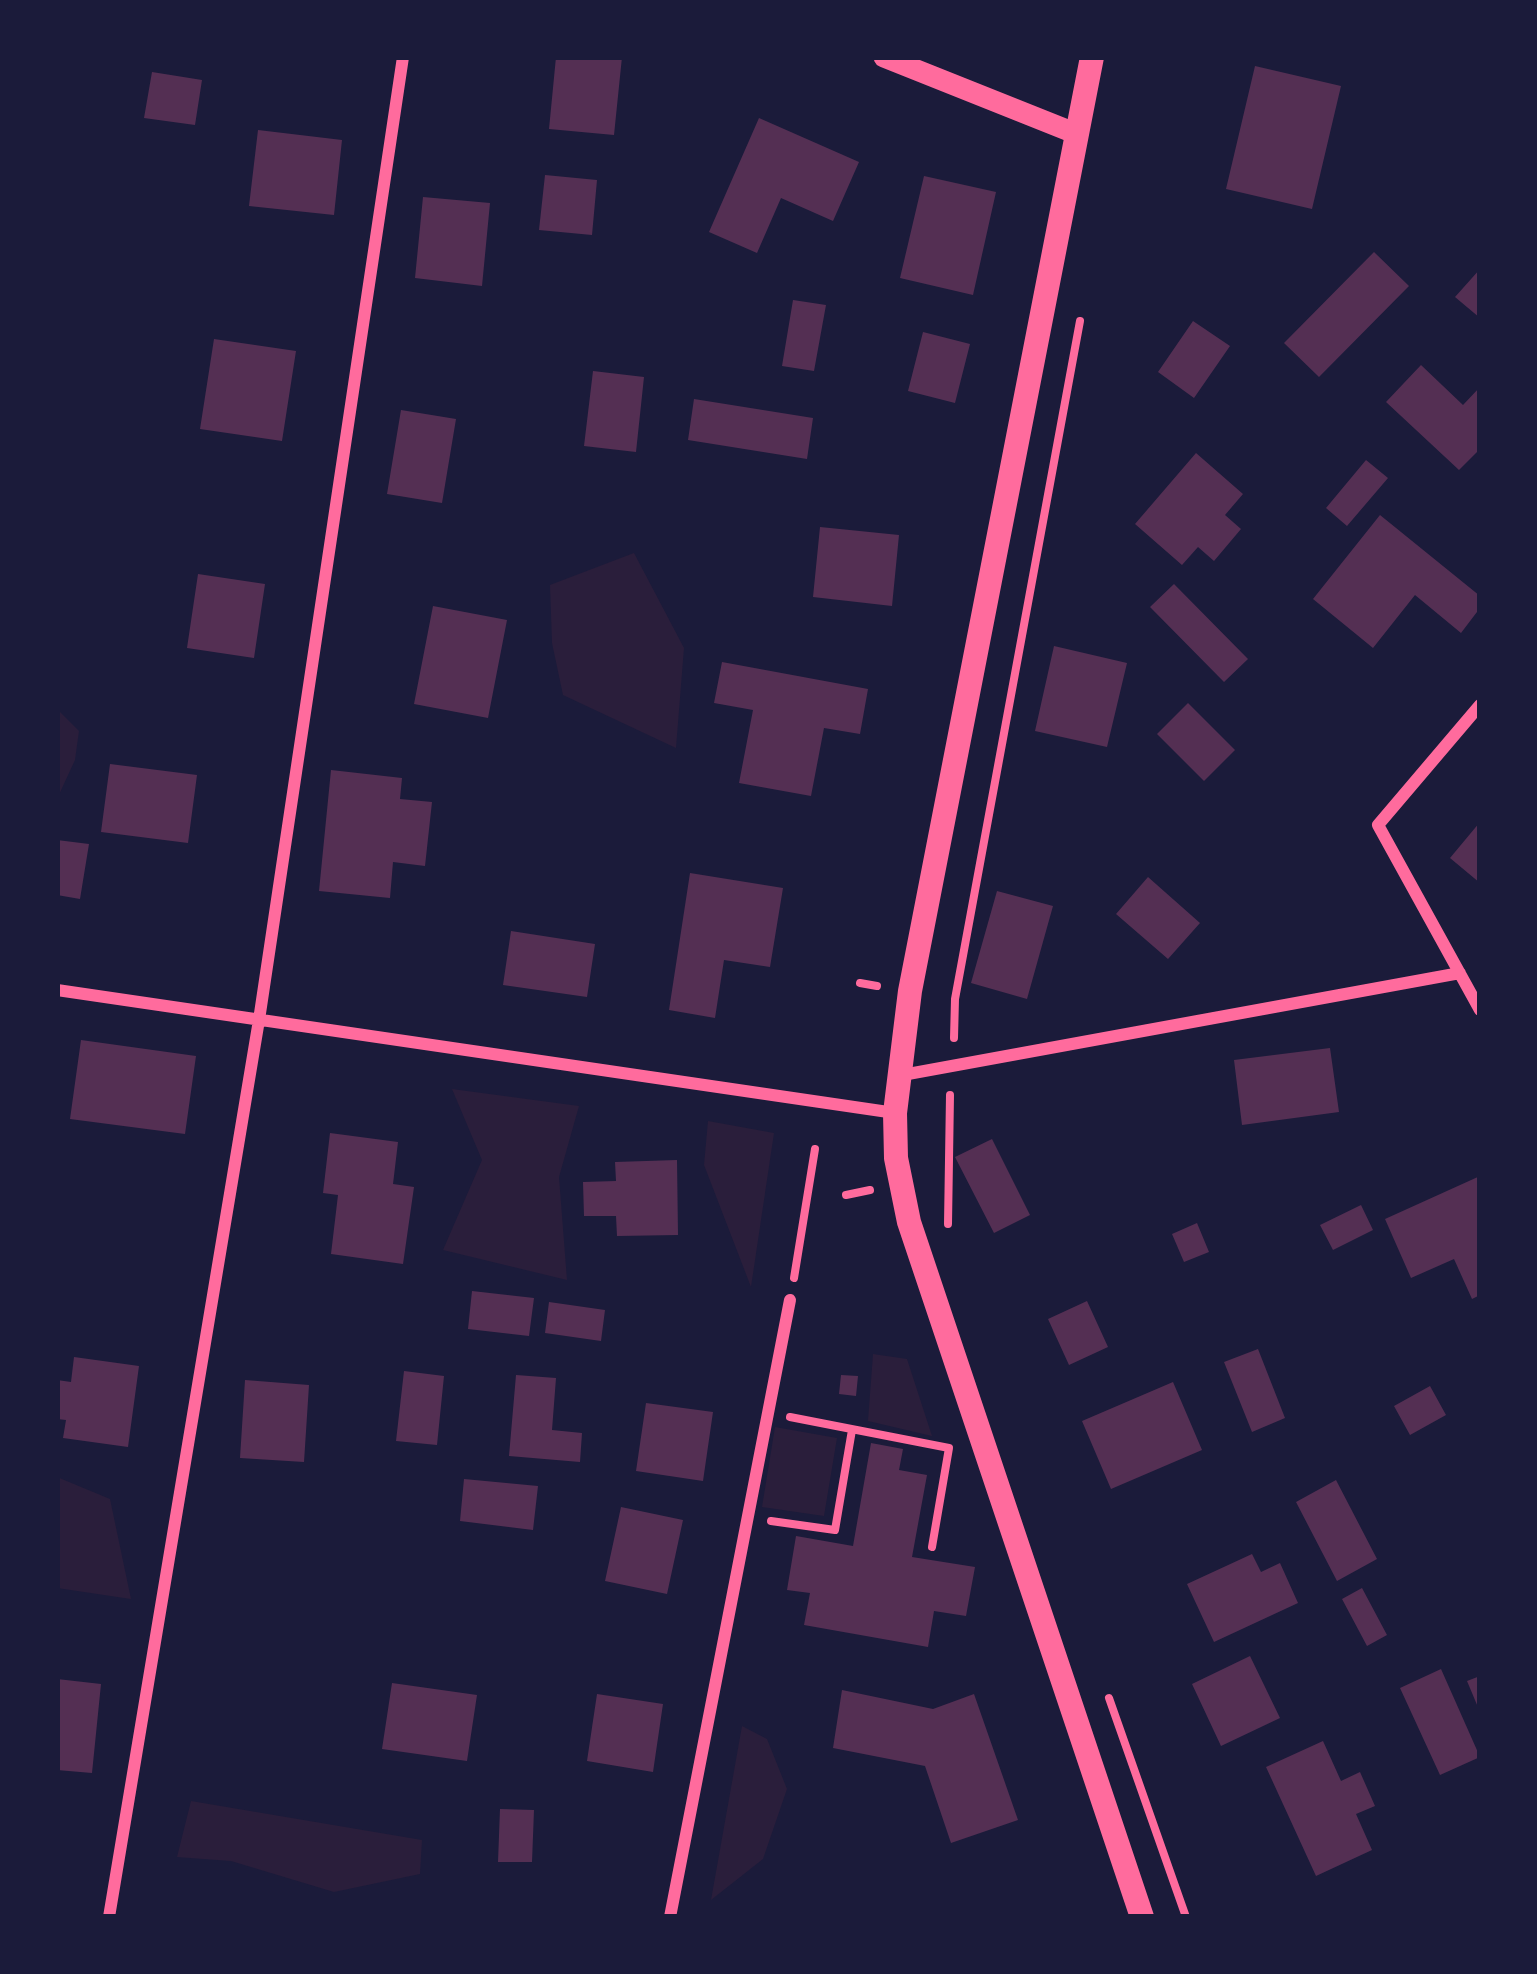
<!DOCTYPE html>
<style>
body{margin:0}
#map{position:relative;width:1537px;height:1974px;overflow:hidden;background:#1b1b3a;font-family:Ubuntu,sans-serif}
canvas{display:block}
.frame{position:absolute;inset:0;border:60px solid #1b1b3a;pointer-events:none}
</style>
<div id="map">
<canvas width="1537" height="1974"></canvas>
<div class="frame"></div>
</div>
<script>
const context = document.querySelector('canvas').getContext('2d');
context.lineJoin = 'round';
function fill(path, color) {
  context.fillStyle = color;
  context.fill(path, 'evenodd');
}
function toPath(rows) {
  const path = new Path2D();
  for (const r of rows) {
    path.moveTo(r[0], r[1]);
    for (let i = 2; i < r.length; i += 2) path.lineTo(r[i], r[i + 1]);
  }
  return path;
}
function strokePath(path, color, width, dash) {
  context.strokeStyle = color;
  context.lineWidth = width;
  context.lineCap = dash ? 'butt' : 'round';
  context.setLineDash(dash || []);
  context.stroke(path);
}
fill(toPath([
 [634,553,684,648,676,748,563,695,552,643,550,585],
 [57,709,79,731,75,760,57,799],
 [452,1089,579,1106,559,1177,567,1280,443,1250,482,1160],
 [708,1121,774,1133,751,1287,704,1165],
 [873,1354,907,1359,932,1436,868,1421],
 [775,1427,837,1438,824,1516,762,1507],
 [57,1477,110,1499,131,1599,57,1588],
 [742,1726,767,1739,787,1789,763,1859,711,1900],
 [191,1801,422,1840,420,1874,334,1892,231,1861,177,1857]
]), '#2a1e3b');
fill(toPath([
 [556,57,622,57,614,135,549,129],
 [1255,66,1341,86,1312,209,1226,189],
 [152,72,202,80,195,125,144,118],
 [759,118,859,162,833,221,781,198,757,253,709,232],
 [258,130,342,140,334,215,249,206],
 [545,175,597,180,592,235,539,230],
 [924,176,996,192,973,295,900,278],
 [423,197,490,203,482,286,415,278],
 [1374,252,1409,286,1319,377,1284,343],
 [1480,269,1480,318,1455,297],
 [793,300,826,305,814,371,782,366],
 [1193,321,1230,346,1194,398,1158,372],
 [923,332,970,344,955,403,908,391],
 [214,339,296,351,282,441,200,429],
 [1421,365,1463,405,1480,387,1480,449,1459,470,1386,402],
 [593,371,644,377,636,452,584,446],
 [694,399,813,418,807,459,688,440],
 [401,410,456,419,442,503,387,494],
 [1196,453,1243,494,1225,515,1241,529,1214,561,1198,547,1182,565,1135,524],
 [1366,460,1388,478,1347,526,1326,508],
 [1380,515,1480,596,1480,608,1461,633,1415,595,1373,648,1313,599],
 [820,527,899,535,892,606,813,597],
 [198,574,265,584,254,658,187,648],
 [1174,584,1248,659,1224,682,1150,607],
 [433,606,507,620,488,718,414,704],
 [1054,646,1127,663,1107,747,1035,731],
 [722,662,868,689,860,734,824,728,811,796,739,783,753,710,714,703],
 [1188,703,1235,750,1204,781,1157,734],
 [110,764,197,775,188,843,101,832],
 [331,770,402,778,400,799,432,802,425,866,393,862,390,898,319,891],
 [1480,822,1480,883,1450,858],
 [57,840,89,844,80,899,57,895],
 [690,873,783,888,770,967,724,960,715,1018,669,1010],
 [1148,877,1200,923,1168,959,1116,914],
 [997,891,1053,906,1027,999,971,983],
 [511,931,595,944,587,997,503,985],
 [81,1040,196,1056,185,1134,70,1119],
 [1330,1048,1339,1112,1242,1125,1234,1060],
 [330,1133,398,1142,393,1184,414,1187,403,1264,331,1254,338,1195,323,1193],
 [992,1139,1030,1215,994,1233,955,1157],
 [677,1160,678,1235,617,1236,616,1216,584,1216,583,1182,616,1181,615,1162],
 [1480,1176,1480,1295,1472,1299,1454,1259,1411,1278,1385,1219],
 [1361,1205,1373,1230,1333,1250,1320,1225],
 [1197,1223,1209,1252,1184,1262,1172,1234],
 [472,1291,534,1298,529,1336,468,1329],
 [1087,1301,1108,1347,1069,1365,1048,1319],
 [549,1302,605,1310,601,1341,545,1333],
 [1258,1349,1285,1418,1252,1432,1224,1362],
 [74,1357,139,1366,128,1447,63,1438,66,1420,57,1419,57,1380,71,1382],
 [404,1371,444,1376,437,1445,396,1441],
 [516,1375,556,1378,552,1430,582,1433,580,1462,509,1456],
 [841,1375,858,1376,856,1396,839,1394],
 [245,1380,309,1385,304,1462,240,1458],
 [1173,1382,1202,1450,1111,1489,1082,1421],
 [1430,1386,1446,1415,1410,1435,1394,1406],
 [646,1403,713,1412,703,1481,636,1471],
 [871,1443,903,1449,899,1470,927,1475,912,1557,975,1567,966,1616,934,1611,928,1647,804,1625,810,1593,787,1590,796,1536,853,1546],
 [464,1479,538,1486,533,1530,460,1521],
 [1336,1480,1377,1559,1337,1581,1296,1502],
 [621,1507,683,1520,667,1594,605,1581],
 [1252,1554,1261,1572,1280,1563,1298,1603,1214,1642,1187,1584],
 [1362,1588,1387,1635,1367,1646,1342,1599],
 [1250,1656,1280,1718,1221,1746,1192,1684],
 [1441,1669,1480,1757,1440,1775,1400,1688],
 [1480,1676,1480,1712,1467,1681],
 [57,1679,101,1684,92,1773,57,1770],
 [392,1683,477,1695,467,1761,382,1749],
 [842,1690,933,1709,974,1694,1018,1820,951,1843,925,1766,833,1748],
 [597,1694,663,1704,653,1772,587,1761],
 [1323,1741,1341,1781,1360,1772,1375,1806,1356,1814,1372,1850,1316,1876,1266,1767],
 [500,1809,534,1810,532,1862,498,1862]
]), '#542f53');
strokePath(toPath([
 [860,983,877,986],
 [954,1038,955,999,1080,321],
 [846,1195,870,1190],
 [948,1224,950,1095],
 [794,1278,815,1149],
 [790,1417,949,1448,932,1547],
 [771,1521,835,1530,852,1430],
 [1109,1698,1186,1917]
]), '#ff6b9d', 8);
strokePath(toPath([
 [1480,705,1378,825,1480,1010],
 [57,990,895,1113],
 [897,1076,1460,973],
 [109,1917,259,1020,403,57],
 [670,1917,790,1300]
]), '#ff6b9d', 12);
strokePath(toPath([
 [884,57,1077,134]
]), '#ff6b9d', 21);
strokePath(toPath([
 [1092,57,910,991,895,1113,896,1158,909,1222,1142,1917]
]), '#ff6b9d', 24);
</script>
